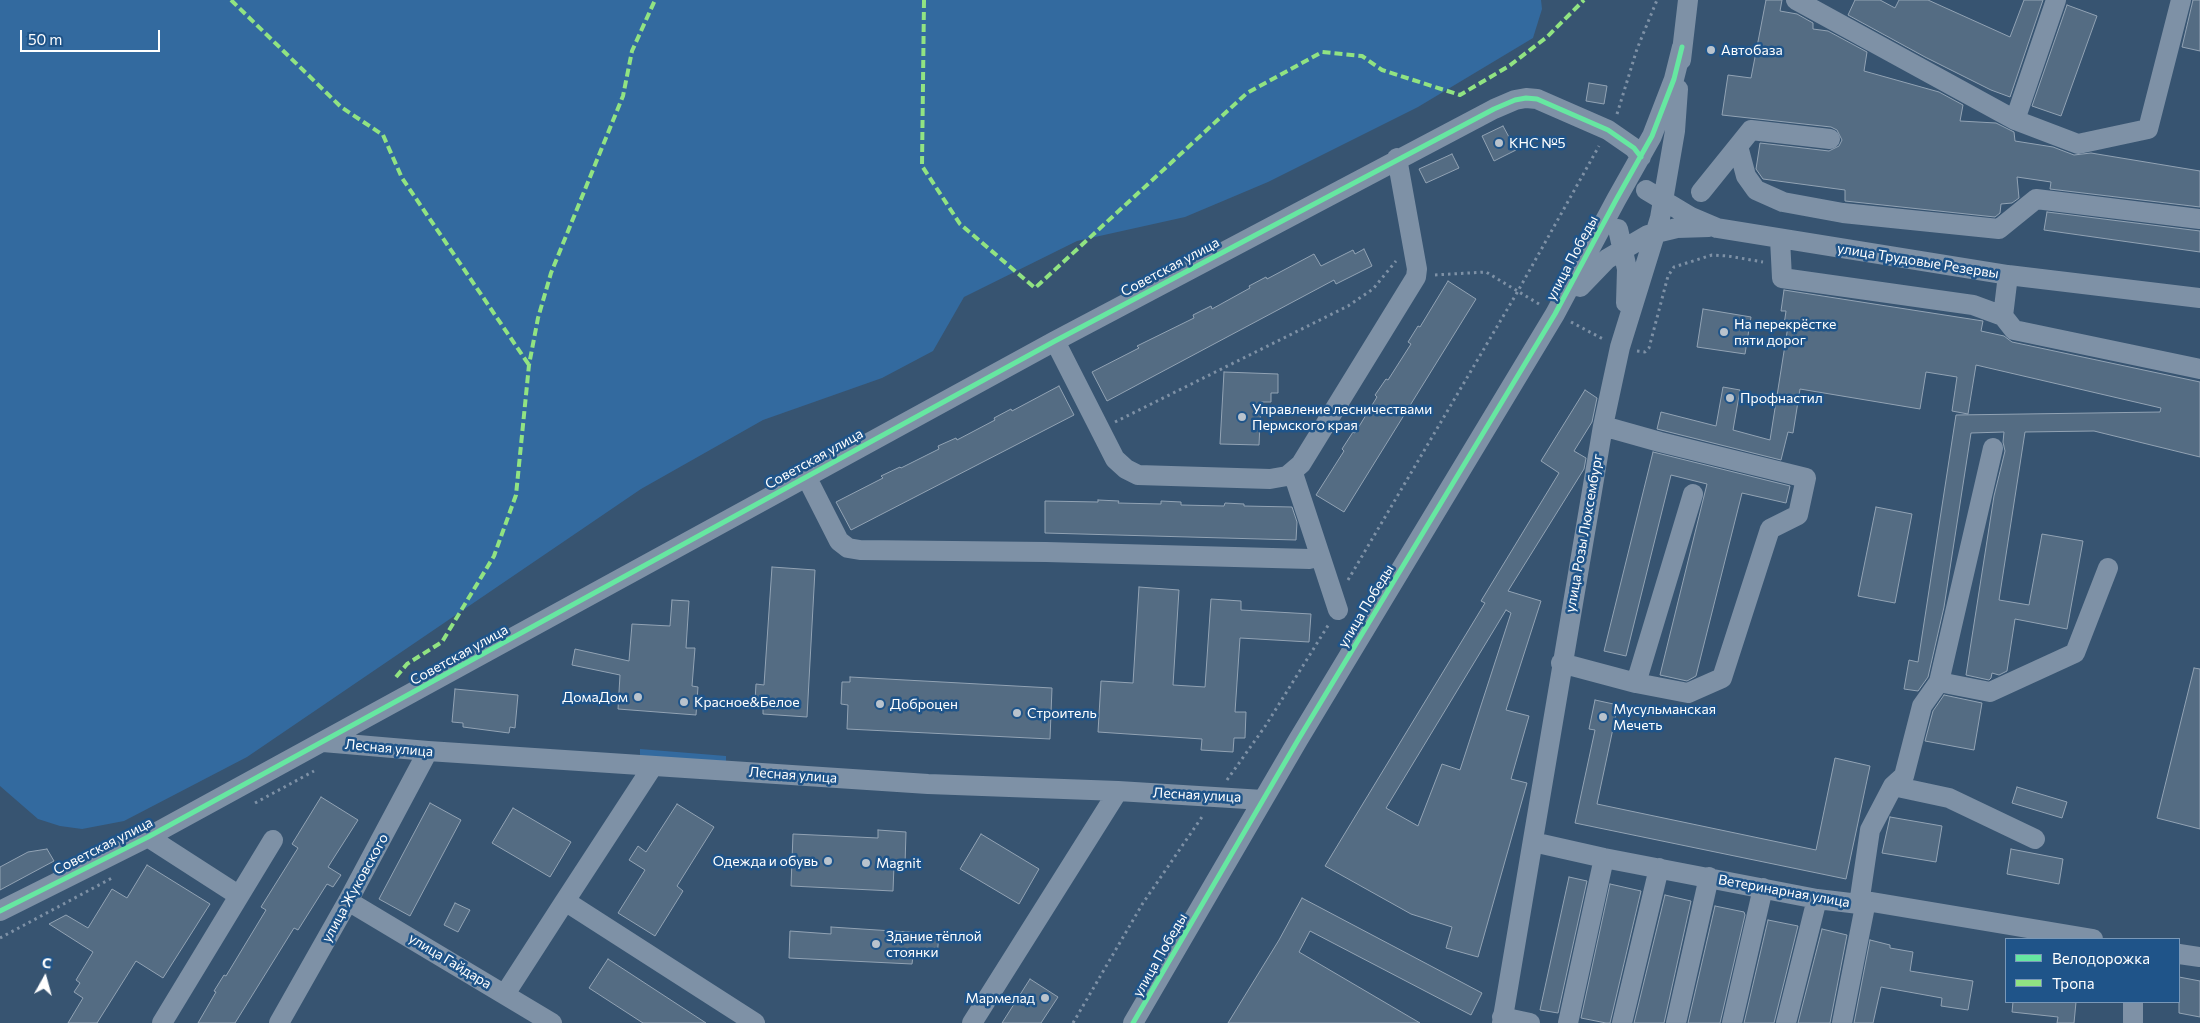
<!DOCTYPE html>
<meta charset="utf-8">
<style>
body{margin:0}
#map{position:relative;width:2200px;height:1023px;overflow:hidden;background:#375471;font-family:Commissioner,sans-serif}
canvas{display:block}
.legend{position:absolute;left:2005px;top:938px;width:175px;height:65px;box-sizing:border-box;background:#1f5489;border:1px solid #7998b8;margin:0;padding:6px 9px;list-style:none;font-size:15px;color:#fff}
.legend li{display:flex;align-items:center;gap:10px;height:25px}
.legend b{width:25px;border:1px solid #7998b8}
.north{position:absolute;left:20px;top:953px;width:50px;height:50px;-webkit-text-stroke:4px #1f5489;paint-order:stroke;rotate:7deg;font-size:14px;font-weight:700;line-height:20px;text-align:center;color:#fff}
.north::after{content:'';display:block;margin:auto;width:18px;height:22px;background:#fff;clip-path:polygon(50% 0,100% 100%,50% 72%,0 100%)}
.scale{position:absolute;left:20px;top:30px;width:140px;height:22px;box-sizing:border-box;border:2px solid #fff;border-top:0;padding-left:6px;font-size:15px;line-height:18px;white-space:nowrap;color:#fff;-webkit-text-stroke:4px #1f5489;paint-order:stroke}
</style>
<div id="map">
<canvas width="2200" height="1023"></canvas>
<ul class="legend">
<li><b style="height:6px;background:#66e7a1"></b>Велодорожка</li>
<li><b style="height:6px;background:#91e382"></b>Тропа</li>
</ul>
<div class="north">С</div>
<div class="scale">50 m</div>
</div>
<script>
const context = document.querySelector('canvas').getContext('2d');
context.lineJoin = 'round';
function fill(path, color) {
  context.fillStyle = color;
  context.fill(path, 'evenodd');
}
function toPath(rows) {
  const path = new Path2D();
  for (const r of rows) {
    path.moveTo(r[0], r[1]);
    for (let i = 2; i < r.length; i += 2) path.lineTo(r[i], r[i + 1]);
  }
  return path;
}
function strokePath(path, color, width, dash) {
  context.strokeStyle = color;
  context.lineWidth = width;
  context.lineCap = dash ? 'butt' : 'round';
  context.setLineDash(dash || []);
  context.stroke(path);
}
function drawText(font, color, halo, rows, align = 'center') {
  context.font = font + ' Commissioner,sans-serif';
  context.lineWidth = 5;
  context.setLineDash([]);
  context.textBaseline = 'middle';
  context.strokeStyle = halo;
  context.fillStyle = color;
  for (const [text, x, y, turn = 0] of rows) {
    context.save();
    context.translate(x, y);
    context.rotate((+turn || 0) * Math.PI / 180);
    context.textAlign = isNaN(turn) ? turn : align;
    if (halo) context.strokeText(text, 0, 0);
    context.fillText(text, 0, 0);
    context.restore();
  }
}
fill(toPath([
 [0,0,1541,0,1542,9,1533,38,1418,107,1268,182,1185,217,1077,241,964,297,933,351,882,378,763,420,641,489,247,757,124,821,82,829,60,826,38,819,0,786],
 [640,749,726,756,726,763,640,756]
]), '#336a9f');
const building = toPath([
 [1766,0,1782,0,1780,11,1797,14,1813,23,1813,29,1828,31,1867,52,1864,71,1939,92,1963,105,1960,121,1996,123,2014,132,2015,141,2053,147,2074,155,2091,153,2200,171,2200,207,2050,189,2051,182,2017,177,2019,198,2012,203,2001,204,2000,213,1995,217,1845,201,1845,190,1763,179,1756,169,1760,143,1829,151,1839,146,1842,140,1837,130,1831,127,1722,115,1728,75,1751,78,1766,0],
 [1855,0,1880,0,1895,8,1899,0,1928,0,2010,37,2024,0,2043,0,2010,97,1991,90,1925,57,1848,15,1855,0],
 [2193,0,2200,0,2200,51,2182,47,2193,0],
 [2067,5,2097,16,2061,116,2032,106,2067,5],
 [1589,83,1607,86,1604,104,1586,101,1589,83],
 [1503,126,1516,150,1494,161,1482,136,1503,126],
 [1452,154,1459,168,1426,183,1419,169,1452,154],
 [2047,212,2200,231,2200,252,2044,230,2047,212],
 [1364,249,1372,266,1336,284,1334,280,1107,401,1092,372,1139,348,1137,346,1194,318,1193,315,1211,306,1212,309,1250,288,1249,286,1266,277,1267,279,1314,254,1321,266,1353,250,1355,254,1364,249],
 [1448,281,1476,299,1344,512,1316,495,1344,451,1342,449,1353,432,1355,433,1377,397,1375,395,1386,379,1388,380,1411,344,1408,342,1418,326,1420,327,1448,281],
 [1784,290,1983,321,1981,331,2004,336,2012,342,2200,382,2200,457,2094,431,2025,432,1999,600,2029,605,2042,534,2083,541,2067,629,2015,619,2007,671,1999,675,1992,673,1991,678,1989,680,1966,675,1994,496,2005,451,2003,442,2004,432,1971,433,1944,607,1928,677,1918,691,1904,689,1909,660,1918,662,1956,415,2160,412,2161,408,1976,365,1968,414,1952,411,1957,377,1926,372,1920,409,1800,389,1793,433,1788,432,1781,460,1657,429,1661,412,1716,426,1723,387,1740,390,1733,430,1770,440,1788,326,1784,325,1786,311,1781,311,1784,290],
 [1703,309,1751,317,1745,354,1697,347,1703,309],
 [1224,372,1278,374,1278,393,1271,393,1271,402,1261,402,1259,445,1220,444,1224,372],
 [1059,386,1074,415,851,530,836,502,883,478,881,476,900,467,901,468,939,449,938,446,956,438,957,440,995,420,994,418,1011,409,1012,411,1059,386],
 [1585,390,1597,398,1592,422,1574,451,1586,458,1584,469,1508,591,1541,601,1506,710,1529,716,1511,779,1527,783,1478,957,1446,948,1452,927,1411,914,1325,866,1485,603,1481,601,1559,473,1541,461,1585,390],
 [1506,610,1511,613,1460,770,1442,764,1418,826,1386,808,1506,610],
 [1653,452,1790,486,1786,503,1742,493,1696,676,1687,681,1660,675,1707,484,1671,475,1626,656,1604,651,1653,452],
 [1098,500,1119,501,1118,503,1161,504,1161,501,1181,502,1181,505,1224,506,1225,503,1244,504,1244,506,1292,507,1297,522,1296,540,1045,533,1045,501,1098,502,1098,500],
 [1876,507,1912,514,1895,603,1858,596,1876,507],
 [772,567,815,570,807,717,763,714,763,701,755,701,756,684,764,685,772,567],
 [1139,587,1179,590,1173,685,1205,687,1211,599,1241,601,1241,610,1311,614,1309,642,1240,638,1235,712,1246,712,1245,738,1234,738,1233,752,1201,750,1202,739,1098,732,1101,681,1133,683,1139,587],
 [672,600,689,601,686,648,695,648,692,686,698,687,696,715,618,709,620,675,572,665,575,649,629,661,632,624,670,626,672,600],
 [2194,668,2200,669,2200,829,2157,818,2194,668],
 [850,677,1052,688,1050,739,847,729,848,705,841,704,842,682,850,682,850,677],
 [455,689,518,695,515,728,510,727,509,733,463,727,463,723,452,722,455,689],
 [1944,695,1982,703,1974,750,1925,741,1933,711,1944,695],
 [1595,700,1618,705,1597,804,1816,850,1835,758,1870,766,1846,879,1575,823,1595,730,1589,729,1595,700],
 [2017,787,2067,802,2062,818,2012,803,2017,787],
 [321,797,358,820,328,867,341,875,333,887,327,884,298,930,294,928,235,1023,198,1023,216,992,214,991,224,975,226,976,266,910,261,907,298,848,292,844,321,797],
 [430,803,461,820,410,916,379,899,430,803],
 [677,804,714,827,677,886,683,891,655,936,618,913,645,870,629,860,638,846,646,852,677,804],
 [513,808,571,842,550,877,492,843,513,808],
 [1890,817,1942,826,1936,862,1882,853,1890,817],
 [878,830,906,832,905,865,894,865,893,891,791,886,793,834,878,838,878,830],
 [981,834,1039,869,1019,904,960,869,981,834],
 [47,849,54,861,0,890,0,867,28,852,47,849],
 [2011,849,2063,859,2059,884,2007,874,2011,849],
 [147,865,210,904,163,978,136,961,97,1023,68,1023,83,998,74,992,80,983,76,980,93,952,49,924,66,915,88,928,112,889,127,898,147,865],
 [1569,877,1587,881,1558,1013,1540,1010,1569,877],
 [1610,884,1641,891,1610,1023,1606,1023,1581,1018,1610,884],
 [1665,895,1691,901,1664,1023,1634,1023,1665,895],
 [1302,898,1482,993,1471,1015,1310,931,1299,952,1420,1023,1228,1023,1279,940,1302,898],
 [455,903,470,910,458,932,444,925,455,903],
 [1715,906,1744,912,1745,915,1720,1023,1688,1023,1715,906],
 [1768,920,1798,926,1774,1023,1744,1023,1768,920],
 [831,927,939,934,937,957,913,956,912,964,789,958,790,931,831,934,831,927],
 [1822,929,1847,935,1830,1023,1798,1023,1822,929],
 [1870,940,1890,945,1890,948,1913,952,1910,971,1973,981,1968,1010,1941,1006,1942,998,1881,987,1873,1023,1854,1023,1870,940],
 [608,959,706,1023,643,1023,589,988,608,959],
 [2179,977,2200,981,2200,1017,2179,1013,2179,977],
 [1030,979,1058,997,1041,1023,1002,1023,1030,979],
 [2013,1002,2076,1002,2074,1023,2057,1023,2058,1017,2012,1012,2013,1002]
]);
fill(building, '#546c83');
strokePath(building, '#92a3b4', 1);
strokePath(toPath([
 [1617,114,1637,49,1657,0],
 [1435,275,1486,272,1539,304],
 [1571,322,1603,339],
 [1637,351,1645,352,1649,348,1668,276,1674,267,1712,255,1728,256,1763,262],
 [1115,422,1348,306,1373,289,1396,261],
 [1348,580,1518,291,1599,146],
 [1227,780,1266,725,1329,624],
 [255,803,314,771],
 [0,938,112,878],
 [1073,1023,1143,903,1204,814]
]), '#7e91a6', 3, [2.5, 4]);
strokePath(toPath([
 [1796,0,2015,120,2078,144,2148,129,2181,0],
 [1681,60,1688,0],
 [2015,120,2056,0],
 [1738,146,1746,176,1756,190,1783,202,1843,213,1999,229,2036,199,2200,219],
 [1646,190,1691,217,1717,228,2008,275,2200,298],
 [1701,192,1751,130,1830,139],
 [1618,229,1627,269,1626,303],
 [1780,239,1782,278,1973,305,2003,316],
 [2008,275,2003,316,2014,330,2200,369],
 [1580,287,1607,259,1648,235,1677,228,1709,227],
 [1055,341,1115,459,1126,469,1138,475,1270,479,1287,476,1301,464,1416,277,1417,269,1397,158],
 [1603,426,1660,442,1806,478,1798,515,1770,529,1722,678,1688,693,1636,683],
 [1293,473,1338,610],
 [806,476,839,541,848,548,860,550,1046,552,1310,559],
 [1561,663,1636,683,1693,494],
 [1939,682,1990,692,2075,653,2108,568],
 [323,742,428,751,928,784,1118,791,1263,800],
 [653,766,565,901,755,1023],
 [1893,786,1949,798,2035,839],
 [148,837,238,895],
 [1533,842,1604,858,1817,899,1859,904,1866,901,2093,939],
 [348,901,552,1023],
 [1859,904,1870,830,1893,786,1904,776,1922,706,1939,682,1993,448],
 [0,911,148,837,1055,341,1494,109,1515,100,1526,98,1537,99,1608,130,1634,148,1641,157],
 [2179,954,2200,957],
 [505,994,565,901],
 [2133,1002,2133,1023],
 [1502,1017,1530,1023],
 [162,1023,273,840],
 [279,1023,348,901,428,751],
 [972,1023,1118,791],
 [1133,1023,1298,740,1555,314,1616,200,1652,136,1674,79,1682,47],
 [1502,1023,1603,426,1620,347,1660,218,1675,131,1678,89],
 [1568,1023,1604,858],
 [1622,1023,1659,868],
 [1676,1023,1709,877],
 [1732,1023,1763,888],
 [1786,1023,1817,899],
 [1842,1023,1866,901]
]), '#7e91a6', 20);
strokePath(toPath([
 [231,0,341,107,383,135,402,178,529,365],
 [924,0,922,166,960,224,1035,288,1247,93,1322,52,1362,56,1382,70,1460,95,1509,66,1547,37,1584,0],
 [396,677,407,664,442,642,494,556,516,495,529,365,538,318,551,273,623,96,632,51,655,0]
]), '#91e382', 4, [8, 4]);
strokePath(toPath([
 [0,911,148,837,1055,341,1494,109,1515,100,1526,98,1537,99,1608,130,1634,148,1641,157],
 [1133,1023,1298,740,1555,314,1616,200,1652,136,1674,79,1682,47]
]), '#66e7a1', 5);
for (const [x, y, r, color] of [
 [1711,50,5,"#b9c3cd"],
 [1499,143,5,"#b9c3cd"],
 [1724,332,5,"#b9c3cd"],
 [1730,398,5,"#b9c3cd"],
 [1242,417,5,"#b9c3cd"],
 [638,697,5,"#b9c3cd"],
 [684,702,5,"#b9c3cd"],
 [880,704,5,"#b9c3cd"],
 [1017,713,5,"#b9c3cd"],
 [1603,717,5,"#b9c3cd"],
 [828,861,5,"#b9c3cd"],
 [866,863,5,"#b9c3cd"],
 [876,944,5,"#b9c3cd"],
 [1045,998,5,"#b9c3cd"]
]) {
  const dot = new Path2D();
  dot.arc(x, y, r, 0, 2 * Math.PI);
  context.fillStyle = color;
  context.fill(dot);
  strokePath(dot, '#1f5489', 2);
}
drawText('14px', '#fff', '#1f5489', [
 ["Автобаза",1721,50],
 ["КНС №5",1509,143],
 ["На перекрёстке",1734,324],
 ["пяти дорог",1734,340],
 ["Профнастил",1740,398],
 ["Управление лесничествами",1252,409],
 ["Пермского края",1252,425],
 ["ДомаДом",628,697,"right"],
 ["Красное&Белое",694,702],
 ["Доброцен",890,704],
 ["Мусульманская",1613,709],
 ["Мечеть",1613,725],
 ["Строитель",1027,713],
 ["Одежда и обувь",818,861,"right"],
 ["Magnit",876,863],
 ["Здание тёплой",886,936],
 ["стоянки",886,952],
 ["Мармелад",1035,998,"right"]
], 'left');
drawText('14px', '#fff', '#1f5489', [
 ["улица Победы",1572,258,-62],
 ["улица Трудовые Резервы",1918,261,9],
 ["Советская улица",1170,267,-28],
 ["Советская улица",814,459,-29],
 ["улица Розы Люксембург",1584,533,-80],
 ["улица Победы",1366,606,-59],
 ["Советская улица",459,655,-29],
 ["Лесная улица",389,748,5],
 ["Лесная улица",793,775,4],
 ["Лесная улица",1197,795,3],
 ["Советская улица",103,846,-27],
 ["улица Жуковского",355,888,-61],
 ["Ветеринарная улица",1784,891,10],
 ["улица Победы",1160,955,-60],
 ["улица Гайдара",450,961,31]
]);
</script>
